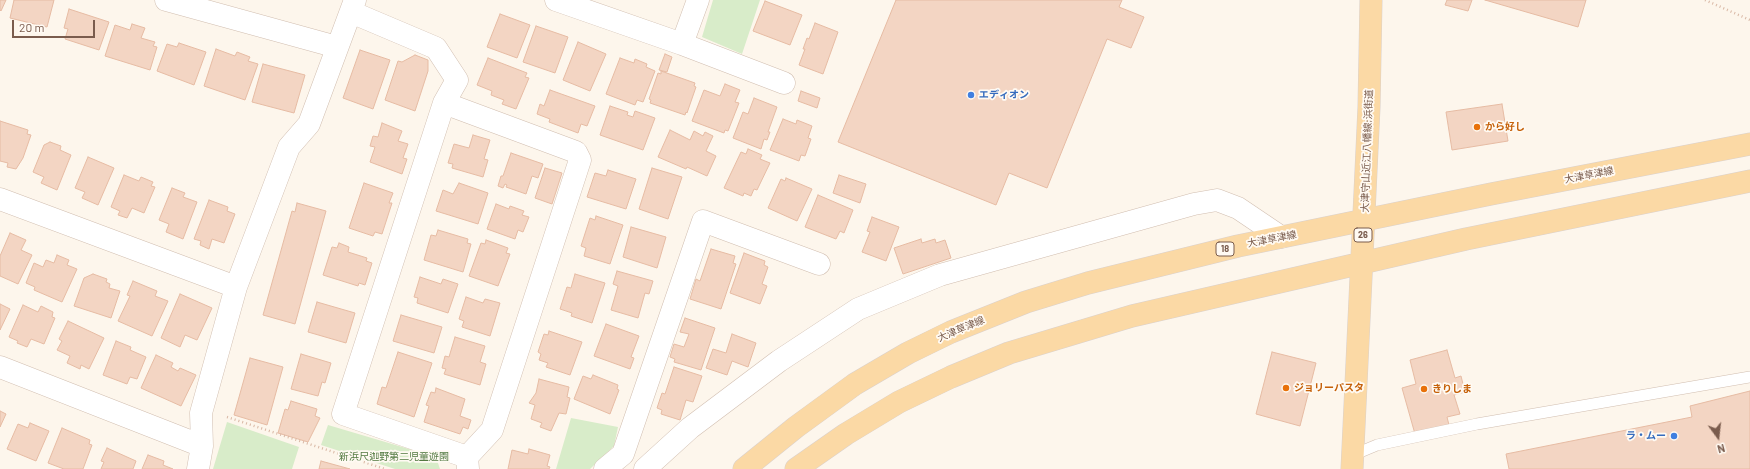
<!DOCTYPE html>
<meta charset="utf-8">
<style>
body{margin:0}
#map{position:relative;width:1750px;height:469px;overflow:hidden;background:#fdf6ec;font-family:Barlow,sans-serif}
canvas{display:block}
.north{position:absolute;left:1698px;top:417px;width:40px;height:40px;-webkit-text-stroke:3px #fffaf3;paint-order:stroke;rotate:165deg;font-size:11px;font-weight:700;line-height:16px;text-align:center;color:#7a5c4d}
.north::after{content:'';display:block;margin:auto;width:14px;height:18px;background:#7a5c4d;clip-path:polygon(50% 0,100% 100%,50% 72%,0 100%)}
.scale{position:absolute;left:12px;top:20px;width:83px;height:18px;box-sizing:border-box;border:2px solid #7a5c4d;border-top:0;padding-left:5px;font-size:12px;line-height:14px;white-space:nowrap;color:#7a5c4d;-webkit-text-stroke:3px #fffaf3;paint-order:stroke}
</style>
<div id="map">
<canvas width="1750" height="469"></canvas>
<div class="north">N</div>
<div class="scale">20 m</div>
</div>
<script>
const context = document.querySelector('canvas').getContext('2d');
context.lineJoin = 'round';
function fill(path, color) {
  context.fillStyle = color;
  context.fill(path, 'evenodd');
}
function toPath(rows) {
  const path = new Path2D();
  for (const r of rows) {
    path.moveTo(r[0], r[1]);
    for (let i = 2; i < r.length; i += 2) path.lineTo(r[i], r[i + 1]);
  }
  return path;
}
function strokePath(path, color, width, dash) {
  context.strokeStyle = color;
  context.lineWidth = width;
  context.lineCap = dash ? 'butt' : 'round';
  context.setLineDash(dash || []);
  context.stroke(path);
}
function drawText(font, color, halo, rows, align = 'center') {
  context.font = font + ' Barlow,"Noto Sans JP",sans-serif';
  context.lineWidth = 3.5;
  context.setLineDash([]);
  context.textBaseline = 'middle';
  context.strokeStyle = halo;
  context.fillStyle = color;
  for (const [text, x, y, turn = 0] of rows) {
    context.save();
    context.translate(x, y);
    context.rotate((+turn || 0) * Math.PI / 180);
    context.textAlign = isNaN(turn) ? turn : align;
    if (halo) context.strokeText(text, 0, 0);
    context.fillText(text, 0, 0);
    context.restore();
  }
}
fill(toPath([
 [713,0,760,0,742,54,702,37],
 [571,418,618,427,614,446,590,469,556,469],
 [227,422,299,447,292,469,213,469],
 [328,425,436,457,440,469,395,469,321,445]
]), '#d8ecc9');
const building = toPath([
 [0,0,6,0,1,11,0,10,0,0],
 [14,0,54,0,47,27,10,18,14,0],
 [896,0,1122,0,1119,7,1144,17,1131,48,1107,39,1047,188,1009,173,996,205,838,142,896,0],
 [1447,0,1472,0,1468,11,1445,5,1447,0],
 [1485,0,1586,0,1578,27,1485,0],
 [765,1,802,15,790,45,753,31,765,1],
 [69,9,109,22,99,50,65,39,68,29,64,28,69,9],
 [500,14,530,25,517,58,487,47,500,14],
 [815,23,838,32,823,74,799,65,805,49,803,49,807,38,809,39,815,23],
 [132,24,145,28,141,38,155,42,153,46,157,47,150,70,105,56,115,25,130,30,132,24],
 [536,26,568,37,555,73,523,62,536,26],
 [578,42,606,54,590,91,563,80,578,42],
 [179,43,206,52,194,85,157,71,167,44,177,47,179,43],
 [216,49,235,56,237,52,250,57,248,61,258,64,245,100,204,86,216,49],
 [360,50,390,60,373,109,343,98,360,50],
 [665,54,672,57,667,72,659,70,665,54],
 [415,55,428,60,428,71,415,111,385,100,398,61,402,62,415,55],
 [488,58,527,73,525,77,529,78,516,109,502,104,504,100,491,95,492,91,477,85,488,58],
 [620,58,634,63,635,59,647,64,646,67,655,71,643,102,637,100,635,105,606,94,620,58],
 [263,64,305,75,294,113,252,102,263,64],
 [661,71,695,83,694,86,696,87,687,113,686,112,685,115,650,103,651,100,649,99,658,73,661,74,661,71],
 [725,84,740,90,735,102,739,103,728,131,725,130,724,133,692,121,704,90,720,96,725,84],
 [550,90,595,106,587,126,581,124,578,133,549,122,550,119,537,114,540,104,544,106,550,90],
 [801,91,820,98,817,108,798,101,801,91],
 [754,98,777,107,768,132,770,132,767,140,764,139,761,149,733,138,743,112,748,114,754,98],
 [1502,104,1508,141,1452,150,1446,112,1502,104],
 [610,106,628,112,627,115,633,117,635,111,655,118,643,150,600,135,610,106],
 [783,119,796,124,797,120,812,126,808,138,811,139,805,156,801,155,799,161,770,150,783,119],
 [0,121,28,130,27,134,31,135,23,158,16,169,7,167,8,163,0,161,0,121],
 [382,123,402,131,398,141,408,144,403,158,407,159,402,174,370,162,375,147,370,146,373,136,378,137,382,123],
 [670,130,690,140,694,131,703,136,705,132,713,136,706,151,716,156,707,176,687,167,686,169,658,157,670,130],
 [473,135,490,140,484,159,488,160,483,177,452,168,453,164,448,163,454,144,469,148,473,135],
 [50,142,61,146,60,150,71,155,57,190,41,183,44,177,33,172,44,145,50,142],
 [748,149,762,155,760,159,770,163,757,190,754,189,751,196,744,193,743,196,724,188,741,152,746,154,748,149],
 [511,153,543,164,538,178,532,176,526,194,506,187,507,185,505,184,503,188,498,186,501,176,503,176,511,153],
 [88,157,114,168,98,205,82,198,85,192,75,188,88,157],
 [545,168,562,173,552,204,535,198,545,168],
 [652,168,682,177,668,219,639,209,652,168],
 [608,170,636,179,626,209,587,197,595,173,606,176,608,170],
 [124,175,139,181,141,177,153,182,151,186,155,187,144,213,132,208,127,218,118,215,120,211,111,207,124,175],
 [839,175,866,184,860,203,833,193,839,175],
 [786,178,812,189,797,221,768,208,781,179,785,181,786,178],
 [364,183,393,193,389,203,392,203,382,234,375,232,373,236,349,228,364,183],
 [459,183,488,193,478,224,436,211,443,190,453,194,459,183],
 [172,188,185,193,183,197,197,202,183,239,166,232,169,224,159,220,172,188],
 [818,195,853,210,844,233,840,231,836,239,805,227,818,195],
 [209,200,228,207,227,211,235,214,224,243,212,239,209,249,200,245,201,241,194,239,209,200],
 [297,203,326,211,295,324,263,315,292,211,295,212,297,203],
 [496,204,509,209,510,206,524,211,522,215,529,217,523,232,518,230,515,239,487,229,496,204],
 [596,216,623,225,610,264,584,256,586,248,581,246,590,218,595,220,596,216],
 [872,217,899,227,886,261,862,252,870,232,867,231,872,217],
 [631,227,666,237,657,268,623,257,631,227],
 [438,230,468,239,467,243,471,244,463,272,424,260,431,235,436,236,438,230],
 [10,233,26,240,21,250,32,255,18,284,0,276,0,256,10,233],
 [921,239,922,243,935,239,936,243,945,240,951,258,903,274,894,248,921,239],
 [486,240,508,248,506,253,510,254,498,286,469,276,481,243,485,244,486,240],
 [339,243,349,247,348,252,367,258,366,261,372,263,365,285,359,283,358,286,323,275,332,247,337,248,339,243],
 [711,249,735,256,733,263,736,264,721,309,690,299,696,279,700,281,711,249],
 [744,253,765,261,764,265,768,267,762,284,767,286,760,304,730,293,744,253],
 [57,255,69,260,67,265,77,269,62,302,34,290,35,287,26,283,34,263,43,267,46,260,54,263,57,255],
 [617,271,653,281,649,294,645,293,638,318,611,310,618,286,613,284,617,271],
 [93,274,107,279,106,282,110,284,109,288,120,291,111,318,74,306,84,278,93,274],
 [575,274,605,283,592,323,571,316,572,313,560,309,567,287,571,288,575,274],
 [420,277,441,284,443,279,458,284,448,313,417,303,418,298,414,297,420,277],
 [133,281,157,291,155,296,168,301,152,336,118,321,130,296,127,295,133,281],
 [180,294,212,308,197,340,185,335,180,347,161,338,180,294],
 [466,297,483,303,485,299,500,303,490,336,462,327,464,321,459,319,466,297],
 [317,302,355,313,346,343,308,332,317,302],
 [0,304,10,309,0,330,0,304],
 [23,305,38,312,41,306,53,312,52,317,55,318,44,344,31,339,27,347,17,343,18,341,9,337,23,305],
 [401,315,442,327,434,353,393,341,401,315],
 [685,318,715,328,701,370,674,362,675,359,670,357,674,344,684,347,689,334,680,332,685,318],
 [68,321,104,338,89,369,81,365,80,369,67,363,70,356,57,350,62,341,59,339,68,321],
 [606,324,639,336,631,357,634,358,630,369,594,356,606,324],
 [549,331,582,342,570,375,546,367,548,363,539,360,541,354,538,352,544,334,548,335,549,331],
 [732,334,756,343,748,367,732,361,727,375,706,368,713,349,726,353,732,334],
 [455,337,485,346,480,362,486,364,480,385,444,374,446,369,442,368,445,356,449,357,455,337],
 [116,341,131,347,130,350,146,357,137,379,130,377,127,384,103,375,116,341],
 [1447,350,1455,378,1461,376,1465,392,1454,395,1460,414,1447,417,1449,425,1415,434,1402,388,1416,384,1410,360,1447,350],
 [398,352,432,363,414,417,377,404,382,387,386,388,398,352],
 [1272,352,1316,363,1300,426,1256,414,1272,352],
 [301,354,331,363,325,383,322,382,318,396,291,389,301,354],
 [156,355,173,363,171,367,178,371,180,368,196,375,181,406,141,388,156,355],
 [250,358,283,367,267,425,234,415,250,358],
 [674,367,702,376,693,402,686,400,680,420,661,414,662,410,657,408,662,393,665,394,674,367],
 [593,375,618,385,617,389,619,390,610,414,574,399,583,376,591,379,593,375],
 [539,379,569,387,567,397,570,398,566,414,559,413,551,431,540,427,542,423,531,419,535,405,529,403,536,393,539,379],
 [436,388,465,399,460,416,471,420,468,429,463,427,460,434,424,422,429,406,426,405,431,392,435,393,436,388],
 [1750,391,1750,469,1509,469,1506,454,1692,417,1690,406,1750,391],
 [291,401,317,409,315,416,320,418,308,442,278,433,285,409,288,410,291,401],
 [0,411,6,414,0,427,0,411],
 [30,423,49,431,36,461,7,449,18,424,28,428,30,423],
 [62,428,90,440,89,444,92,445,83,469,64,469,48,463,62,428],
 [107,448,136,461,133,469,101,469,104,462,101,461,107,448],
 [529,449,550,455,547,466,550,467,549,469,508,469,512,450,528,454,529,449],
 [148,455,164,461,163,465,173,469,142,469,148,455],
 [321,461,350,469,319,469,321,461]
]);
fill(building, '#f3d5c3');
strokePath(building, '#e6bba3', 1);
const lane = toPath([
 [1353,455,1377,445,1477,424,1750,377]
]);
const street = toPath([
 [166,0,337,47],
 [556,0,682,44,698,0],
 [351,12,436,48,457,80,444,103,343,414,467,457],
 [682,44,784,83],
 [444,103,576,152,580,160,492,430,467,457,468,469],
 [0,199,236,287,289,147,309,124,355,0],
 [0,367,202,446],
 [198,469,202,446,201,413,236,287],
 [605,469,623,454,703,221,819,264],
 [645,469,690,428,779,361,858,309,940,275,1194,204,1217,200,1238,208,1281,237]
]);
const primary = toPath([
 [744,469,796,427,855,384,908,353,951,332,1026,302,1088,283,1238,246,1491,194,1750,144],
 [796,469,846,434,899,402,951,377,1009,353,1132,316,1466,239,1750,181],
 [1352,469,1369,107,1371,0]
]);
strokePath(lane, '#d1beb0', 12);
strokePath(street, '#d1beb0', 23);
strokePath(primary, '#dad1cd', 23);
strokePath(toPath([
 [1705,0,1750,20],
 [227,417,385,469]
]), '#d9b8a5', 2.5, [1, 3]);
strokePath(lane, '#fff', 11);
strokePath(street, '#fff', 22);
strokePath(primary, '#fbd9a5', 22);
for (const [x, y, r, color] of [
 [971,95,4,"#3f7fe0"],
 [1477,127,4,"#e8710a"],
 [1286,388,4,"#e8710a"],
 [1424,389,4,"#e8710a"],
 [1674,436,4,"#3f7fe0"]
]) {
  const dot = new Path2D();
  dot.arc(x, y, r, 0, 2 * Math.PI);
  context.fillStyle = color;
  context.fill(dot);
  strokePath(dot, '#fffaf3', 1.5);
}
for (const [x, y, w] of [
 [1363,235,18],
 [1225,249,18]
]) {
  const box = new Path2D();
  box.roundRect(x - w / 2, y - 7, w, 14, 3);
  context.fillStyle = '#fffaf3';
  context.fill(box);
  strokePath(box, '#7a5c4d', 1);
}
drawText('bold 9px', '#7a5c4d', null, [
 ["26",1363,235],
 ["18",1225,249]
]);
drawText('bold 10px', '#366cbe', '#fffaf3', [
 ["エディオン",979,95],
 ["ラ・ムー",1666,436,"right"]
], 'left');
drawText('bold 10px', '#c56008', '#fffaf3', [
 ["から好し",1485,127],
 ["ジョリーパスタ",1294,388],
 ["きりしま",1432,389]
], 'left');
drawText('10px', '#7a5c4d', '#fffaf3', [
 ["大津守山近江八幡線;浜街道",1367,151,-88],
 ["大津草津線",1589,175,-11],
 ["大津草津線",1272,239,-11],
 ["大津草津線",961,329,-23]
]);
drawText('10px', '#537a41', '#fffaf3', [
 ["新浜尺迦野第二児童遊園",394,457]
]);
</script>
